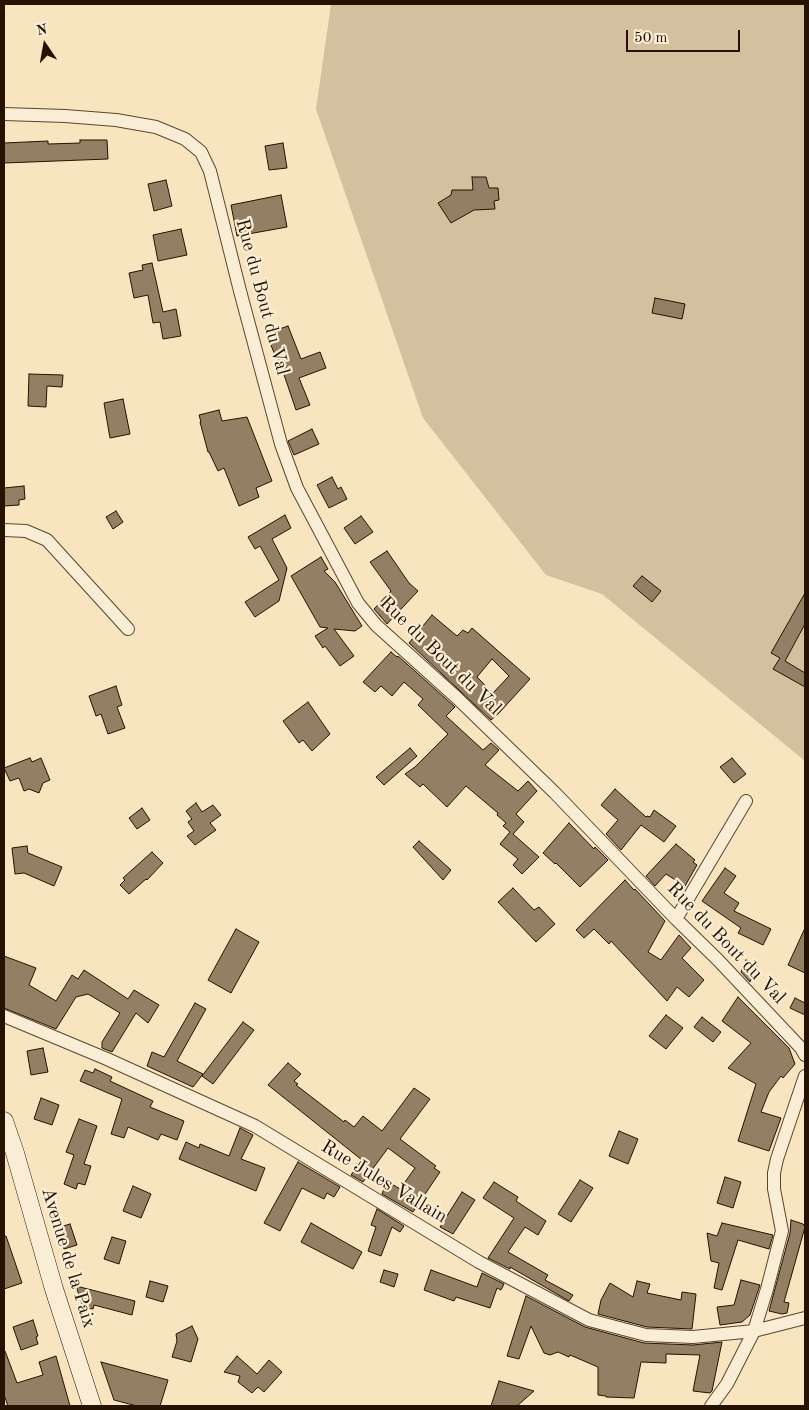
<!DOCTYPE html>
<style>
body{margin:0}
#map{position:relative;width:809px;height:1410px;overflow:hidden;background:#f8e4be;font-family:"Old Standard TT",serif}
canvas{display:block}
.frame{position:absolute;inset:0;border:5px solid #251200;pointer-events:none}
.north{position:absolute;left:20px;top:20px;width:50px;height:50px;-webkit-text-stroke:4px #faedd5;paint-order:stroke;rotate:348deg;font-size:14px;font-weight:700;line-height:20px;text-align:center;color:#251200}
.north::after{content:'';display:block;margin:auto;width:18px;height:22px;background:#251200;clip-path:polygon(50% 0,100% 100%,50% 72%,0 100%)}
.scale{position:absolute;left:626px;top:30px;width:114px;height:22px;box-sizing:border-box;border:2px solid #251200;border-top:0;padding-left:6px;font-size:15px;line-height:18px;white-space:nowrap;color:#251200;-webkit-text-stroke:4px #faedd5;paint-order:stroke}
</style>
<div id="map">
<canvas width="809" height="1410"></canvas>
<div class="frame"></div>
<div class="north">N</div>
<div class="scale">50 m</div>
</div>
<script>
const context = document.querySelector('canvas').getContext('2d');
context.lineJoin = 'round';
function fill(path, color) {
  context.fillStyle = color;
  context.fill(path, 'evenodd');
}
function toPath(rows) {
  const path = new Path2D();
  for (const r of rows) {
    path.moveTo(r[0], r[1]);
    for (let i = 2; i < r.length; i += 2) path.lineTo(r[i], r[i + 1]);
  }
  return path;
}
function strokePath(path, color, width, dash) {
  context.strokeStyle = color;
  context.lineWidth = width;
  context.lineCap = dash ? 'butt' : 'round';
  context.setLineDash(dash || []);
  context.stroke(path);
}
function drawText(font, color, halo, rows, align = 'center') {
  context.font = font + ' "Old Standard TT",serif';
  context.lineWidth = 4.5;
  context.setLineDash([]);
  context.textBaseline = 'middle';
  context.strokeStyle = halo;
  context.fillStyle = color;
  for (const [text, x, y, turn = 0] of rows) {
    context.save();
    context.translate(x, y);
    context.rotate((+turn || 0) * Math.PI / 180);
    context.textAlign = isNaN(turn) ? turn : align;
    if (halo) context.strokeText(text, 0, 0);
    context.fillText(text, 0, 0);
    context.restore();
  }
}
fill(toPath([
 [331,4,805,4,805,761,602,594,546,575,423,418,316,109]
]), '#d4c09e');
const building = toPath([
 [80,140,107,140,108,159,4,163,4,143,48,141,48,144,80,143,80,140],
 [283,143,287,168,269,170,265,146,283,143],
 [472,177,486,177,489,188,498,188,499,200,494,201,495,209,474,210,451,223,438,203,451,195,452,190,473,190,472,177],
 [166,180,172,206,154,211,148,184,166,180],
 [281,195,287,227,237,236,231,205,281,195],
 [181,229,187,255,158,261,153,235,181,229],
 [152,263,163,312,176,309,181,336,163,339,160,322,153,323,148,295,134,298,129,273,143,270,142,265,152,263],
 [655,298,685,304,682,319,652,313,655,298],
 [288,326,301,359,320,352,326,368,299,378,310,405,296,410,277,354,275,355,270,343,274,341,271,332,288,326],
 [29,374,63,375,62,387,47,386,46,407,28,406,29,374],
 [123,399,130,434,110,438,104,403,123,399],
 [219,410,222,421,247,417,272,481,256,488,259,497,239,506,224,468,218,471,209,452,208,452,200,422,201,422,199,415,219,410],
 [312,429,319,444,294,455,288,441,312,429],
 [332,477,338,489,341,487,347,499,329,508,317,485,332,477],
 [24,486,25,499,19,500,19,505,4,506,4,488,24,486],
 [116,511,123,522,113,529,106,517,116,511],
 [285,515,291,528,272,539,287,568,279,601,255,617,245,602,279,580,260,546,255,549,248,537,285,515],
 [361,516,373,532,355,544,344,528,361,516],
 [387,551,409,583,418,591,387,624,374,609,391,591,370,562,387,551],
 [321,557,328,569,324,571,335,582,362,626,355,631,334,629,354,656,340,666,325,646,323,648,315,636,328,628,320,627,291,576,321,557],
 [642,576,661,591,652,602,633,586,642,576],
 [805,593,805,624,785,661,805,673,805,687,773,669,780,658,771,653,805,593],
 [432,615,457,636,463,630,468,633,472,628,530,679,499,713,491,720,409,643,432,615],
 [492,659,509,676,493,693,477,677,492,659],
 [391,652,397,657,398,656,455,707,446,716,483,750,491,743,499,750,485,765,518,791,528,781,537,791,516,814,524,822,513,834,539,857,522,874,513,865,518,859,500,844,510,832,503,826,506,823,497,815,498,813,466,786,447,807,423,784,420,787,405,774,415,767,448,734,418,705,423,699,404,682,392,696,381,686,375,692,363,682,391,652],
 [116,686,122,705,117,707,125,728,108,734,101,714,96,716,89,696,116,686],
 [308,702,330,734,312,751,303,740,299,743,283,721,308,702],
 [410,748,417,756,384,785,376,777,410,748],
 [30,758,32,762,41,758,50,780,43,783,39,793,29,789,24,791,19,778,10,781,4,768,30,758],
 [732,758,746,774,734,783,720,767,732,758],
 [615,789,646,817,647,816,650,817,654,810,676,826,664,842,641,825,621,850,606,834,618,820,601,805,615,789],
 [196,803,202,812,213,805,221,815,210,823,216,830,195,845,187,836,194,831,188,822,192,819,186,811,196,803],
 [142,808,150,820,137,829,129,818,142,808],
 [569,823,594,849,595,847,608,860,580,887,556,863,555,864,543,853,569,823],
 [419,841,451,870,443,880,413,847,419,841],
 [676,844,695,860,693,862,697,865,685,886,666,874,655,886,646,876,676,844],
 [27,846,28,853,62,867,54,886,24,873,15,874,12,848,27,846],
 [152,852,163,863,147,880,146,879,129,894,120,885,125,880,123,878,152,852],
 [725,868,736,876,724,893,739,903,734,911,771,929,763,945,738,933,741,928,702,901,725,868],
 [625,880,634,890,635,889,665,921,648,952,661,960,679,935,691,948,682,958,704,980,689,997,677,987,667,1001,611,941,609,944,594,929,584,938,576,930,625,880],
 [513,888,534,910,539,907,555,924,536,942,498,902,513,888],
 [805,928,805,973,788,965,805,928],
 [236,929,259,942,231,993,208,980,236,929],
 [4,956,36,968,29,985,56,1001,72,975,78,979,84,970,128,999,134,990,159,1005,148,1023,136,1013,112,1052,102,1048,102,1042,120,1013,88,994,76,997,56,1029,4,1008,4,956],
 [746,960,757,966,750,982,741,972,746,960],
 [738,997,789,1048,795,1064,783,1078,781,1076,769,1092,761,1112,781,1118,769,1151,738,1141,756,1084,728,1068,751,1043,722,1021,738,997],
 [795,998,805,1003,805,1015,790,1008,795,998],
 [195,1003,206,1009,177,1061,203,1074,193,1087,147,1066,152,1052,164,1057,195,1003],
 [666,1015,683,1028,666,1049,649,1036,666,1015],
 [702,1017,721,1032,713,1042,694,1027,702,1017],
 [243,1022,254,1030,213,1084,202,1076,243,1022],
 [43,1048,48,1072,31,1075,27,1051,43,1048],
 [288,1063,301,1074,294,1081,298,1084,296,1085,344,1122,345,1120,354,1127,363,1116,382,1131,414,1088,430,1099,400,1139,436,1166,434,1168,440,1172,413,1212,382,1194,385,1186,390,1189,392,1184,400,1189,415,1168,388,1148,363,1182,351,1175,362,1160,268,1085,288,1063],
 [95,1069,112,1077,110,1081,153,1101,150,1107,184,1121,177,1140,161,1134,158,1140,128,1127,124,1138,111,1134,122,1099,80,1081,85,1070,93,1073,95,1069],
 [41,1098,59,1105,52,1125,34,1119,41,1098],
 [79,1119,97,1126,84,1164,91,1166,85,1185,78,1183,76,1189,64,1184,74,1155,66,1152,79,1119],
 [240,1128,253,1135,241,1159,265,1168,256,1191,179,1159,186,1142,199,1148,200,1144,229,1156,240,1128],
 [619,1131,638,1139,628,1164,609,1156,619,1131],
 [298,1162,340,1187,334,1197,327,1193,324,1199,302,1188,280,1231,264,1223,298,1162],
 [725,1177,741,1182,733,1208,717,1203,725,1177],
 [580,1180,593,1188,571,1222,558,1214,580,1180],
 [494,1182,518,1197,516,1201,546,1221,538,1235,525,1227,508,1252,548,1275,545,1280,573,1295,569,1301,510,1267,510,1269,488,1258,514,1218,483,1198,494,1182],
 [133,1186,151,1194,141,1218,123,1211,133,1186],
 [462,1192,475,1200,453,1234,440,1227,462,1192],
 [377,1209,404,1226,400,1232,392,1227,381,1256,368,1251,376,1227,371,1225,377,1209],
 [791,1220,803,1224,805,1227,784,1302,789,1303,787,1313,782,1314,769,1311,790,1233,791,1220],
 [311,1223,362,1252,353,1269,301,1242,311,1223],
 [722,1223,773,1235,769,1249,738,1240,722,1290,714,1288,719,1263,711,1261,707,1233,717,1236,722,1223],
 [70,1224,77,1245,64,1249,57,1228,70,1224],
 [4,1236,6,1236,22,1283,4,1289,4,1236],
 [112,1237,126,1241,119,1264,104,1259,112,1237],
 [384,1270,398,1274,394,1287,380,1282,384,1270],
 [431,1270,477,1287,482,1273,504,1284,501,1290,497,1288,490,1308,456,1297,454,1301,424,1290,431,1270],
 [741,1280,760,1285,750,1315,742,1322,720,1325,717,1307,734,1305,741,1280],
 [150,1281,168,1286,163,1302,146,1297,150,1281],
 [637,1281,650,1284,647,1293,681,1300,682,1292,696,1294,692,1329,647,1327,598,1314,601,1300,610,1283,633,1297,637,1281],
 [76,1286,135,1301,132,1315,94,1305,93,1309,83,1307,76,1286],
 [526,1296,585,1327,644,1343,693,1345,722,1342,712,1391,710,1393,693,1391,700,1355,666,1354,666,1363,641,1362,634,1398,606,1397,606,1396,598,1395,598,1367,570,1355,569,1357,558,1352,550,1355,544,1353,531,1326,519,1359,507,1356,526,1296],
 [33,1320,38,1336,36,1337,38,1344,21,1350,13,1327,33,1320],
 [192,1326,198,1339,191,1362,172,1357,177,1341,176,1334,192,1326],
 [4,1351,5,1351,17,1383,43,1375,39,1362,56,1356,70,1406,8,1406,4,1395,4,1351],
 [237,1356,257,1374,269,1360,282,1372,264,1392,258,1387,252,1393,238,1382,240,1376,224,1372,237,1356],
 [101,1362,168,1380,160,1406,137,1406,114,1400,101,1362],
 [499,1381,534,1391,517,1406,491,1406,499,1381]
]);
fill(building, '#937f63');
strokePath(building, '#251200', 1);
const street = toPath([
 [4,114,65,116,116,120,156,127,185,139,201,152,210,171,240,291,281,444,297,488,358,603,376,625,456,697,555,793,676,919,718,960,801,1048,805,1055],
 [4,530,26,531,47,540,128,629],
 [676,919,746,801],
 [4,1016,107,1059,255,1126,479,1262,589,1320,646,1335,693,1337,754,1331,805,1318],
 [711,1406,727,1384,754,1331,767,1289,782,1231,774,1189,774,1173,777,1159,805,1076]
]);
const secondary = toPath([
 [4,1121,15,1153,54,1289,92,1406]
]);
strokePath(street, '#5a4630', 14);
strokePath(secondary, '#251200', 19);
strokePath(street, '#faedd5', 12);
strokePath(secondary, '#faedd5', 18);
drawText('19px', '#251200', '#faedd5', [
 ["Rue du Bout du Val",262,297,75],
 ["Rue du Bout du Val",440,656,44],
 ["Rue du Bout du Val",726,943,46],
 ["Rue Jules Vallain",384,1182,31],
 ["Avenue de la Paix",68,1258,73]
]);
</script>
